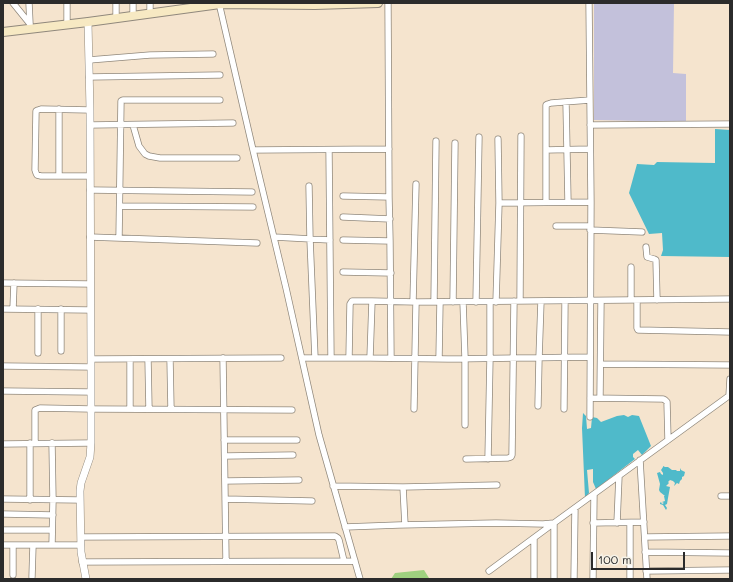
<!DOCTYPE html>
<style>
body{margin:0}
#map{position:relative;width:733px;height:582px;overflow:hidden;background:#f5e4ce;font-family:Mali,sans-serif}
canvas{display:block}
.frame{position:absolute;inset:0;border:4px solid #2b2b2b;pointer-events:none}
.scale{position:absolute;left:591px;top:552px;width:94px;height:18px;box-sizing:border-box;border:2px solid #2b2b2b;border-top:0;padding-left:5px;font-size:12px;line-height:14px;white-space:nowrap;color:#2b2b2b;-webkit-text-stroke:3px #f7f3e8;paint-order:stroke}
</style>
<div id="map">
<canvas width="733" height="582"></canvas>
<div class="frame"></div>
<div class="scale">100 m</div>
</div>
<script>
const context = document.querySelector('canvas').getContext('2d');
context.lineJoin = 'round';
function fill(path, color) {
  context.fillStyle = color;
  context.fill(path, 'evenodd');
}
function toPath(rows) {
  const path = new Path2D();
  for (const r of rows) {
    path.moveTo(r[0], r[1]);
    for (let i = 2; i < r.length; i += 2) path.lineTo(r[i], r[i + 1]);
  }
  return path;
}
function strokePath(path, color, width, dash) {
  context.strokeStyle = color;
  context.lineWidth = width;
  context.lineCap = dash ? 'butt' : 'round';
  context.setLineDash(dash || []);
  context.stroke(path);
}
fill(toPath([
 [594,3,674,3,673,73,686,74,686,122,594,120]
]), '#c3c1db');
fill(toPath([
 [424,570,429,578,432,579,391,579,395,573]
]), '#9fd07f');
fill(toPath([
 [715,129,730,130,730,257,661,256,663,250,662,233,649,234,629,193,637,164,654,165,657,162,715,163],
 [583,413,586,416,587,429,591,428,592,417,597,418,601,422,617,416,624,415,628,417,632,415,639,416,651,446,642,455,638,450,633,454,633,457,635,459,596,489,593,482,593,469,587,470,589,493,585,498,582,428],
 [663,466,665,467,668,467,672,470,676,470,677,471,680,471,680,468,681,470,685,472,684,476,682,477,682,479,680,481,679,484,677,483,674,486,675,483,673,481,670,480,668,482,669,483,666,486,670,487,668,498,667,504,665,505,667,508,666,510,663,505,660,504,660,503,661,502,662,504,664,503,662,502,665,501,664,496,665,496,660,492,659,490,660,484,657,473,660,472,661,474,663,475,663,473,661,470,663,467]
]), '#4fbaca');
const minor = toPath([
 [13,3,30,24],
 [29,3,30,24],
 [67,3,67,24],
 [116,3,116,18],
 [133,3,133,16],
 [150,3,150,14],
 [219,3,253,150,286,288,319,435,360,579],
 [388,3,389,197,390,241,391,358],
 [589,3,591,202,590,417],
 [89,60,150,55,213,54],
 [89,77,220,75],
 [566,102,568,202],
 [90,110,41,109,38,110,36,111,35,170,36,173,37,175,41,176,90,176],
 [90,125,233,123],
 [133,125,139,146,145,154,149,156,160,158,237,158],
 [590,125,730,124],
 [253,150,389,149],
 [329,150,331,358],
 [546,150,590,149],
 [59,176,59,109],
 [309,186,310,239,315,358],
 [90,190,252,192],
 [343,196,389,197],
 [546,202,546,105,548,104,551,103,590,100],
 [499,203,591,202],
 [120,206,253,207],
 [343,217,390,219],
 [556,226,590,226],
 [590,230,642,232],
 [90,237,257,243],
 [274,237,330,240],
 [119,238,121,101,123,100,220,100],
 [343,240,390,241],
 [646,247,647,257,654,259,656,260,657,300],
 [343,272,391,273],
 [3,283,90,284],
 [631,300,631,267],
 [637,300,637,328,638,330,730,332],
 [520,301,521,136],
 [413,302,416,184],
 [434,302,436,141],
 [453,302,455,143],
 [463,302,465,358,465,425],
 [476,302,479,137],
 [496,302,499,203,498,139],
 [3,309,90,310],
 [13,309,14,283],
 [38,309,38,353],
 [61,309,61,351],
 [223,358,226,561],
 [302,358,370,358,448,359,590,357],
 [349,358,350,304,352,301,372,301],
 [370,358,372,301,416,302,730,299],
 [91,359,281,358],
 [148,359,149,409],
 [170,359,171,409],
 [439,359,440,302],
 [601,364,730,365],
 [3,366,91,367],
 [3,391,91,392],
 [729,396,730,379],
 [590,398,663,399,665,400,667,402,668,440],
 [600,398,601,301],
 [538,406,539,358,541,301],
 [130,409,130,359],
 [414,409,416,302],
 [564,409,565,301],
 [224,440,297,440],
 [30,443,30,500],
 [35,443,35,410,40,408,91,409,292,410],
 [52,443,53,500,52,545],
 [3,444,91,443],
 [225,456,293,455],
 [466,459,508,458,511,457,512,455,514,301],
 [488,459,490,358,490,302],
 [640,460,647,579],
 [225,481,299,480],
 [333,486,403,487,497,485],
 [403,487,405,525],
 [721,496,730,496],
 [3,499,80,500],
 [225,499,312,501],
 [3,514,53,515],
 [593,523,644,522],
 [617,523,619,476],
 [630,523,630,579],
 [345,527,399,525,496,523,543,524,554,523,730,395],
 [3,530,52,530],
 [81,537,335,536,338,538,339,540,344,561],
 [645,537,730,536],
 [3,545,81,545],
 [13,545,13,575],
 [645,552,730,553],
 [82,562,355,561],
 [489,571,554,523],
 [646,571,730,570],
 [32,577,33,545],
 [534,579,534,538],
 [554,579,554,523],
 [574,579,575,508],
 [593,579,594,495]
]);
const tertiary = toPath([
 [86,579,81,552,80,491,81,483,90,457,91,443,91,367,90,110,88,22]
]);
const secondary = toPath([
 [3,32,88,22,220,4,315,5,378,3]
]);
strokePath(minor, '#90887c', 7);
strokePath(tertiary, '#90887c', 8);
strokePath(secondary, '#90887c', 10);
strokePath(minor, '#fff', 5.5);
strokePath(tertiary, '#fff', 7);
strokePath(secondary, '#f7e9c3', 8);
</script>
